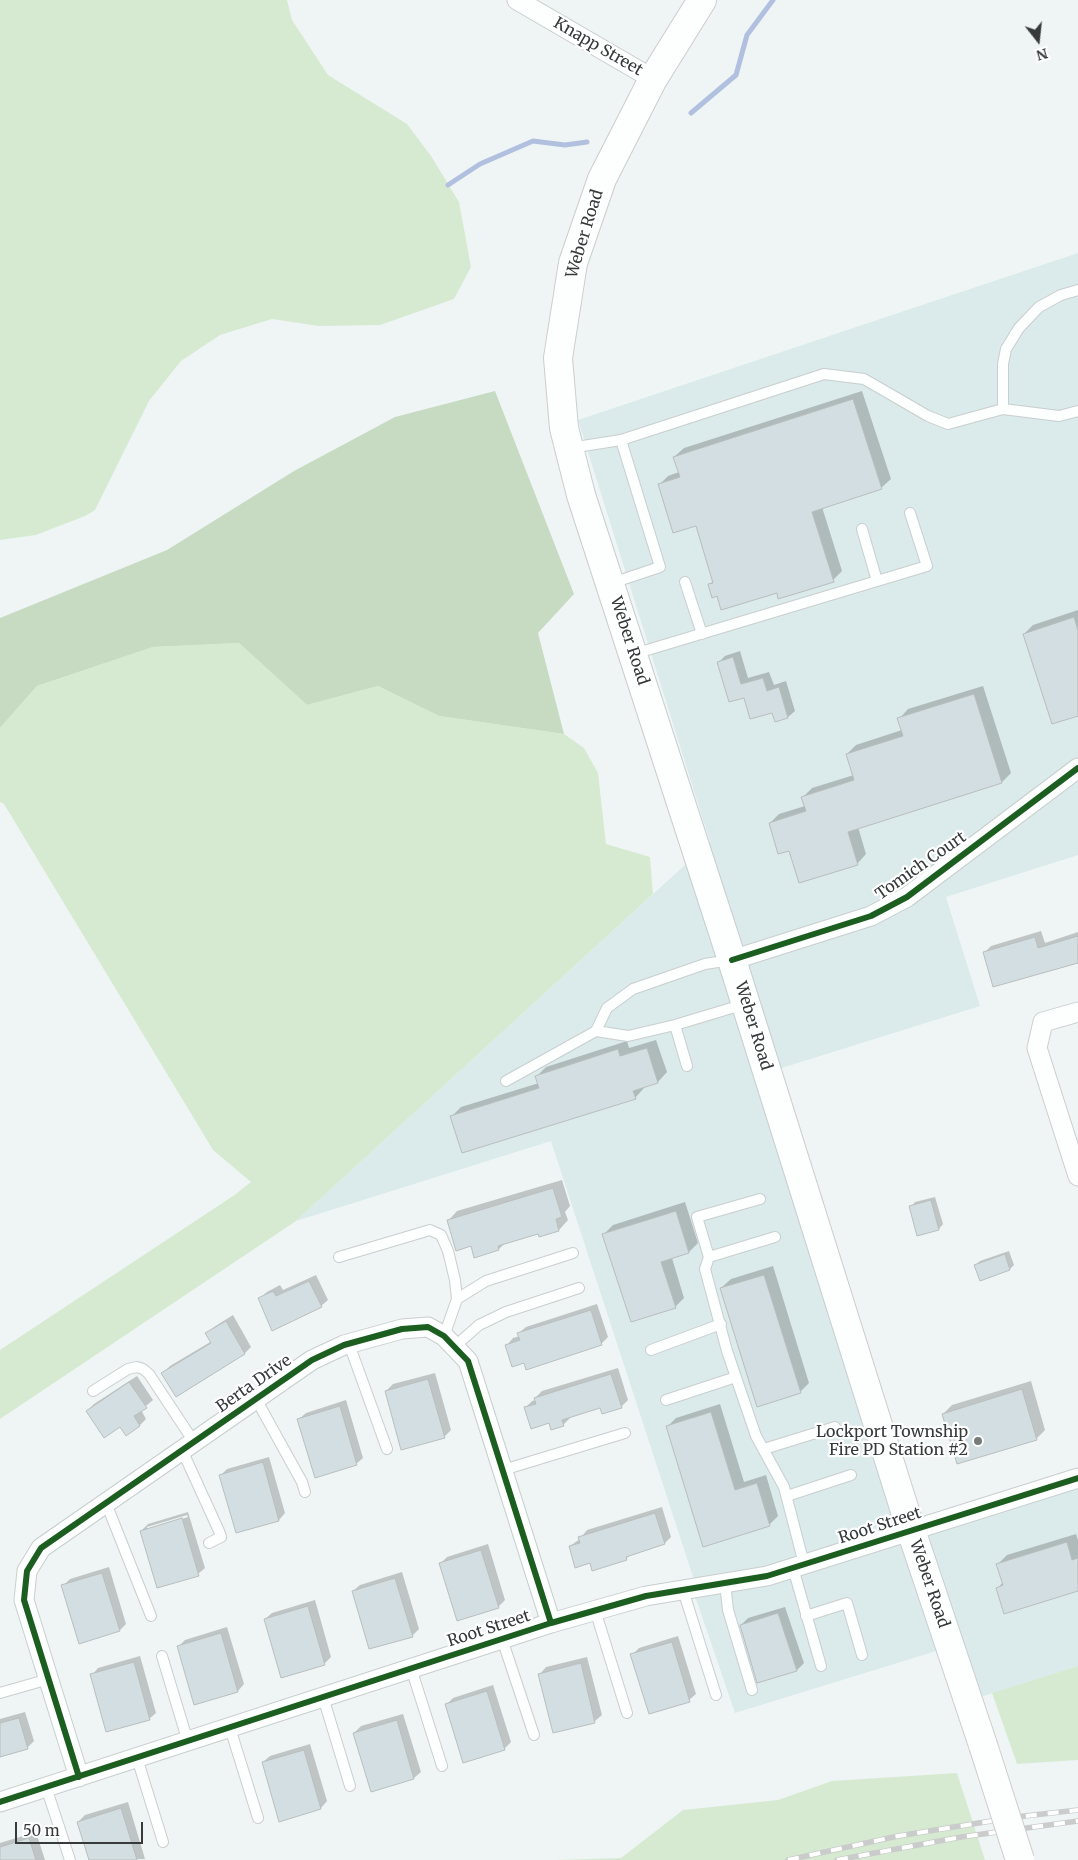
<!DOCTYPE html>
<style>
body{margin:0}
#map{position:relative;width:1078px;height:1860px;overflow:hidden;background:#eff5f5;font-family:Merriweather,serif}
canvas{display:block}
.north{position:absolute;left:1013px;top:15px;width:50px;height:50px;-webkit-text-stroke:4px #fff;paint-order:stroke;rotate:164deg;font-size:14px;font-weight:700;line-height:20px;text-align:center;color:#363a3b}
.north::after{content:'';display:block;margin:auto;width:18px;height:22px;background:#363a3b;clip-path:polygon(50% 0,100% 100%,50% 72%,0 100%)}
.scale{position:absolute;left:15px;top:1822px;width:128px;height:22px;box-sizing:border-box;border:2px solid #363a3b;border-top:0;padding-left:6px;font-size:15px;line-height:18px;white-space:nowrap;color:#363a3b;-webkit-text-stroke:4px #fff;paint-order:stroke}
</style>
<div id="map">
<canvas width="1078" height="1860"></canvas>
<div class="north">N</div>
<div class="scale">50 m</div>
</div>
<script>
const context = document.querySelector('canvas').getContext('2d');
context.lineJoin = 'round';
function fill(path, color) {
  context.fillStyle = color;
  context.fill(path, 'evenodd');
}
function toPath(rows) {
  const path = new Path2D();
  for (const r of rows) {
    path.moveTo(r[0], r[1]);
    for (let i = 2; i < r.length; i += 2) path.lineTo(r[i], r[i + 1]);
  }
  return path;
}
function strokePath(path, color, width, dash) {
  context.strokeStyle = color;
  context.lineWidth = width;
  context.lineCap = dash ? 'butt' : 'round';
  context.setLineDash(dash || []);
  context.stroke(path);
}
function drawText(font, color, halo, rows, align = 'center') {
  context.font = font + ' Merriweather,serif';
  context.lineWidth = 4.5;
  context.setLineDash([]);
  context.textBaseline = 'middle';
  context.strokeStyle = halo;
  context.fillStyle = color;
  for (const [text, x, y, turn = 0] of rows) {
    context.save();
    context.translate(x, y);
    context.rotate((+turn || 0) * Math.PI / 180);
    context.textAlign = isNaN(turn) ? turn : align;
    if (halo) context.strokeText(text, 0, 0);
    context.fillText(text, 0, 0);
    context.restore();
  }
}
fill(toPath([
 [1078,253,1078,855,946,897,980,1006,772,1071,946,1648,735,1713,694,1593,695,1583,551,1141,296,1221,710,842,578,420],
 [1078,1484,1078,1666,974,1699,917,1534]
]), '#dbeaea');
fill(toPath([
 [0,0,287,0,292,20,328,75,407,124,431,156,459,202,471,267,454,299,380,325,319,326,272,319,220,335,181,361,149,401,95,510,85,516,36,535,0,540],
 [239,643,307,705,378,686,439,716,564,734,584,748,598,773,606,844,650,857,653,894,296,1221,0,1419,0,1350,233,1196,251,1182,213,1150,4,804,0,802,0,728,37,686,153,647],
 [1078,1666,1078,1760,1017,1764,992,1693],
 [957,1773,985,1860,556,1860,621,1858,683,1810,778,1800,832,1781]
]), '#d6ead2');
fill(toPath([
 [495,391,574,594,538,633,564,734,439,716,378,686,307,705,239,643,153,647,37,686,0,728,0,618,167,550,294,471,395,417]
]), '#c7dbc3');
fill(toPath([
 [862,391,891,479,881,488,822,507,842,571,833,580,778,591,718,595,709,585,714,580,697,524,659,485,668,476,679,472,674,457,684,448],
 [1078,610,1078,715,1024,634,1033,625],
 [740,651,748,678,769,672,774,685,786,681,795,711,788,717,776,721,773,711,744,696,718,663,725,656],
 [983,686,1011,773,1002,782,858,827,866,854,857,864,789,849,770,823,779,814,805,806,803,797,812,788,854,775,847,754,856,745,902,730,899,719,908,709],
 [1041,931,1045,943,1078,932,1078,961,984,953,991,946],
 [656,1040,667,1072,658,1082,643,1086,644,1088,635,1098,452,1116,461,1107,539,1083,537,1076,546,1067,627,1041,629,1048],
 [562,1180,570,1206,565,1212,568,1220,559,1230,538,1232,505,1243,499,1249,448,1221,457,1211],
 [935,1197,943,1224,939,1229,918,1234,911,1207,915,1202],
 [685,1202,698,1243,689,1252,672,1258,684,1298,675,1307,604,1234,613,1225],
 [1009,1251,1014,1265,1010,1269,975,1265,980,1261],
 [773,1266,809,1383,800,1392,721,1288,731,1279],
 [316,1275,328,1300,321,1306,260,1298,267,1292,280,1285,283,1290],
 [597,1304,608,1337,601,1344,524,1362,507,1345,513,1338,520,1336,519,1333,526,1327],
 [233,1315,251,1347,245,1353,227,1364,221,1369,177,1396,163,1373,170,1366,212,1341,207,1333,214,1327],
 [618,1368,628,1400,621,1407,601,1406,569,1416,570,1418,563,1425,550,1422,525,1408,532,1401,536,1400,535,1398,542,1391],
 [435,1373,451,1430,444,1437,386,1391,393,1384],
 [137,1376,153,1400,141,1410,146,1419,140,1425,126,1434,120,1425,87,1411,94,1404],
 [1031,1381,1045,1430,1036,1439,943,1414,952,1405],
 [346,1400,363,1458,356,1464,299,1419,306,1413],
 [720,1404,744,1482,766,1475,778,1516,769,1525,667,1427,676,1418],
 [269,1457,285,1513,279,1520,221,1475,227,1469],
 [662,1507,671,1537,665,1543,631,1554,626,1559,591,1562,570,1546,580,1539,587,1530],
 [188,1512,205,1568,198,1574,141,1531,148,1524],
 [187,1515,188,1517,147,1530,147,1527],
 [1076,1534,1078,1540,1078,1590,998,1588,1003,1582,998,1564,1007,1555],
 [488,1544,505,1600,498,1607,441,1563,447,1557],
 [109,1567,126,1624,120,1630,63,1586,70,1579],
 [402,1572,419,1629,412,1636,353,1591,360,1585],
 [315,1600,331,1657,324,1664,265,1619,272,1613],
 [785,1607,804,1663,797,1670,758,1682,741,1625,748,1618],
 [227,1627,244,1684,238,1691,178,1647,185,1640],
 [678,1636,696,1694,689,1700,632,1655,639,1648],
 [140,1656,156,1713,149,1719,92,1675,98,1668],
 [587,1657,602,1715,595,1721,554,1732,540,1674,546,1667],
 [493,1685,511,1742,504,1749,446,1705,453,1698],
 [25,1712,34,1741,27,1748,0,1756,0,1719],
 [403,1714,421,1772,414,1778,354,1733,361,1726],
 [310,1744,327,1801,321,1808,263,1762,270,1756],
 [128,1802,145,1859,90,1860,78,1822,85,1815],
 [36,1832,45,1860,0,1860,0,1843]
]), '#0003');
strokePath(toPath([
 [691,113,736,75,747,35,773,0],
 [448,185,480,164,533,141,565,145,587,142]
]), '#b1c0df', 5);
const building = toPath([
 [853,399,882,489,812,512,834,582,778,599,777,593,721,610,717,596,712,598,708,584,713,583,696,526,673,533,658,484,680,477,673,457,853,399],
 [1074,617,1078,631,1078,716,1052,724,1023,634,1074,617],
 [733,657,741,684,763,678,767,691,779,687,788,718,775,722,772,713,750,719,744,698,729,702,717,662,733,657],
 [974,694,1002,783,848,832,858,865,799,883,789,851,778,854,769,823,806,811,801,797,854,780,846,754,903,736,897,718,974,694],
 [1078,936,1078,963,993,987,983,952,1035,937,1038,948,1078,936],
 [647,1048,658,1083,633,1091,636,1099,462,1153,450,1116,539,1088,535,1076,618,1049,620,1056,647,1048],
 [553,1188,562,1217,556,1219,559,1231,539,1237,538,1234,498,1246,499,1250,474,1258,471,1246,456,1251,447,1220,553,1188],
 [931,1200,939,1230,917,1236,909,1206,931,1200],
 [676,1211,689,1253,661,1262,676,1308,631,1322,602,1234,676,1211],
 [1005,1254,1010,1270,980,1281,974,1265,1005,1254],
 [764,1275,801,1393,757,1407,720,1288,764,1275],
 [309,1281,322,1307,272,1331,258,1298,273,1291,276,1296,309,1281],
 [591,1310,602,1345,526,1370,524,1363,512,1367,505,1345,520,1340,517,1333,591,1310],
 [226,1321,245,1354,176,1397,161,1373,211,1343,205,1333,226,1321],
 [611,1374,622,1408,602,1414,600,1408,562,1420,564,1426,551,1430,549,1423,531,1429,524,1407,536,1404,534,1398,611,1374],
 [428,1379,445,1438,401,1450,385,1391,428,1379],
 [129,1382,147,1408,134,1416,140,1426,126,1436,120,1427,104,1438,86,1411,129,1382],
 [1022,1389,1037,1440,957,1464,942,1414,1022,1389],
 [340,1406,357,1465,315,1478,297,1419,340,1406],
 [711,1412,735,1490,757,1483,770,1526,703,1547,666,1426,711,1412],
 [263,1462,279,1521,236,1533,219,1475,263,1462],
 [655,1513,665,1544,626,1557,627,1560,592,1571,590,1563,575,1568,569,1546,580,1543,578,1537,655,1513],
 [182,1518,199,1576,157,1588,140,1531,182,1518],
 [1067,1542,1072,1560,1078,1558,1078,1591,1004,1614,996,1588,1003,1585,996,1564,1067,1542],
 [481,1550,499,1608,457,1621,439,1563,481,1550],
 [102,1573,120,1631,79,1644,61,1585,102,1573],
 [395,1578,413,1637,369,1649,352,1591,395,1578],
 [308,1606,325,1665,281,1678,264,1619,308,1606],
 [778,1613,797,1671,757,1683,740,1625,778,1613],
 [221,1633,238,1692,194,1705,177,1646,221,1633],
 [672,1642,690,1702,649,1714,630,1654,672,1642],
 [134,1662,150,1720,106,1732,90,1674,134,1662],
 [581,1663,595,1723,553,1733,538,1674,581,1663],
 [487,1691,505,1750,463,1763,445,1704,487,1691],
 [19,1718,28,1749,0,1757,0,1723,19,1718],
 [397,1720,414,1779,371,1792,353,1733,397,1720],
 [304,1750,321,1809,279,1822,262,1762,304,1750],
 [121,1808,137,1860,89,1860,77,1822,121,1808],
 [29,1838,36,1860,0,1860,0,1847,29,1838]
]);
fill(building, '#d3dee2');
strokePath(building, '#b9bdbd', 1);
const lane = toPath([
 [1003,409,1003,364,1006,349,1019,328,1039,307,1061,295,1078,290],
 [570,448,621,440,824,374,864,379,928,416,948,424,1003,409,1059,416,1078,411],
 [862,529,877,581],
 [685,582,702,634],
 [612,583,660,567,621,440],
 [634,654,927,566,910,513],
 [730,960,705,964,633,989,607,1008,596,1031,628,1036,675,1025,745,1004],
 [675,1025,687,1066],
 [506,1081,596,1031],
 [760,1199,697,1217,709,1257,705,1269,727,1351,756,1436,784,1487,804,1564],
 [339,1257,430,1230,441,1235,448,1251,455,1280,457,1299],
 [709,1257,775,1237],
 [444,1336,457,1299,486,1281,573,1253],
 [349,1344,387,1449],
 [454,1347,479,1325,506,1312,579,1288],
 [651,1350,721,1324],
 [93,1391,128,1369,137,1367,143,1369,149,1374,194,1442],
 [256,1399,302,1482,305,1492],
 [666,1400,736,1377],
 [764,1449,835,1427],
 [182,1450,219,1531,221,1537,209,1543],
 [503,1470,625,1433],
 [787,1496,851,1475],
 [106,1503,151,1616],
 [793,1568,821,1666],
 [725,1583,728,1610,752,1690],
 [683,1590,716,1695],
 [595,1610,627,1713],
 [806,1616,847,1603,862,1655],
 [502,1639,534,1735],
 [162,1656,188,1742],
 [411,1668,442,1766],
 [0,1693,49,1679],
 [323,1697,350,1786],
 [230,1728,258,1818],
 [137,1758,163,1842],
 [46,1787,70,1860]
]);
const street = toPath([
 [517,0,653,79],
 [732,960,871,916,907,897,1078,768],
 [1078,1012,1043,1022,1037,1048,1078,1176],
 [79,1777,24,1600,27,1571,41,1548,312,1360,344,1345,402,1329,428,1327,444,1336,468,1361,551,1623],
 [0,1802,551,1623,646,1596,767,1576,1078,1478]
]);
const secondary = toPath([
 [702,0,653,79,602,179,573,263,558,358,564,428,581,495,732,960,911,1530,983,1745]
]);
strokePath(lane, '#c9cece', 12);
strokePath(street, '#c9cece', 21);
strokePath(secondary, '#c9cece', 30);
strokePath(lane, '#fdfefe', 10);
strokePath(street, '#fdfefe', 19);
strokePath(secondary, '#fdfefe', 28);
const rail = toPath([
 [788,1860,898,1836,1016,1817,1078,1810],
 [837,1860,961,1837,1078,1821]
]);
strokePath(rail, '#cacbcb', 5.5);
strokePath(rail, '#fff', 4, [11]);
const secondaryBridge = toPath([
 [983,1745,1020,1860]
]);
strokePath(secondaryBridge, '#c9cece', 30, []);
strokePath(secondaryBridge, '#fdfefe', 28);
strokePath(toPath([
 [732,960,871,916,907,897,1078,768],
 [79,1777,24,1600,27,1571,41,1548,312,1360,344,1345,402,1329,428,1327,444,1336,468,1361,551,1623],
 [0,1802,551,1623,646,1596,767,1576,1078,1478]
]), '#1b5e20', 6);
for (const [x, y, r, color] of [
 [978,1441,5,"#777b7c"]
]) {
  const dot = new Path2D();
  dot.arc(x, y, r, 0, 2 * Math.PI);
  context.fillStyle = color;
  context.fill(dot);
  strokePath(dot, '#fff', 2);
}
drawText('16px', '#363a3b', '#fff', [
 ["Knapp Street",598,47,30],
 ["Weber Road",585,234,-73],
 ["Weber Road",629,641,72],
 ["Tomich Court",921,866,-35],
 ["Weber Road",753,1026,73],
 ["Berta Drive",254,1384,-35],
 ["Root Street",880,1526,-18],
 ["Weber Road",929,1584,71],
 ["Root Street",489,1629,-18]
]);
drawText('16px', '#363a3b', '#fff', [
 ["Lockport Township",968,1432],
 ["Fire PD Station #2",968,1450]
], 'right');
</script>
